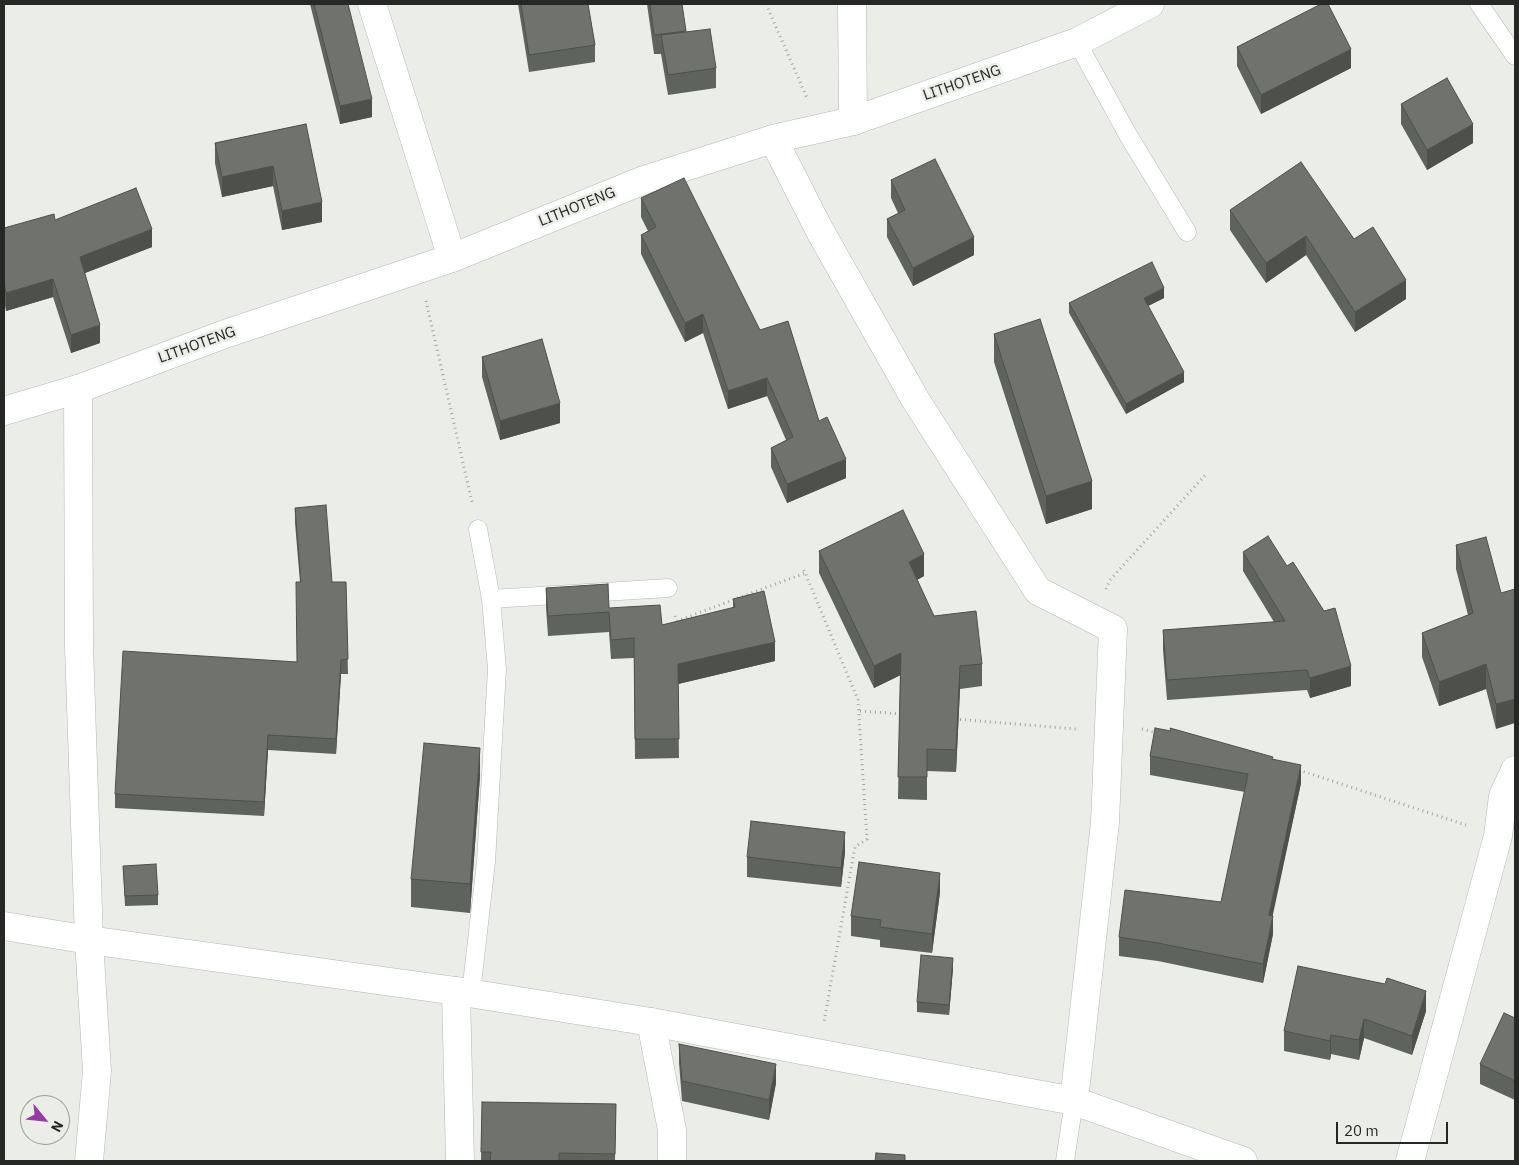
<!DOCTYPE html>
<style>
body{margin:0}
#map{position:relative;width:1519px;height:1165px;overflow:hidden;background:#eaeee6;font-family:"IBM Plex Sans",sans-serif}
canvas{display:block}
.frame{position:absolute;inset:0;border:5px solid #262825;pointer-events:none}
.north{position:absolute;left:20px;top:1095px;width:50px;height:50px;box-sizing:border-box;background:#eaeee6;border:1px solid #9c9f99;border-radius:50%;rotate:118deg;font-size:14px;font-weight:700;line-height:20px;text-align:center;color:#262825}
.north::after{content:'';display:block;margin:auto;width:18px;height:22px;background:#983ba6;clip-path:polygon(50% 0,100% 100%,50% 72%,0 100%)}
.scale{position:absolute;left:1336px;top:1122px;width:112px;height:22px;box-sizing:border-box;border:2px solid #262825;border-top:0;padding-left:6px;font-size:15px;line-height:18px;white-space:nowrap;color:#262825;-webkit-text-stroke:4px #eaeee6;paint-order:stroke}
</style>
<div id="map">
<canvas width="1519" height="1165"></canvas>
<div class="frame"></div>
<div class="north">N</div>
<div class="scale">20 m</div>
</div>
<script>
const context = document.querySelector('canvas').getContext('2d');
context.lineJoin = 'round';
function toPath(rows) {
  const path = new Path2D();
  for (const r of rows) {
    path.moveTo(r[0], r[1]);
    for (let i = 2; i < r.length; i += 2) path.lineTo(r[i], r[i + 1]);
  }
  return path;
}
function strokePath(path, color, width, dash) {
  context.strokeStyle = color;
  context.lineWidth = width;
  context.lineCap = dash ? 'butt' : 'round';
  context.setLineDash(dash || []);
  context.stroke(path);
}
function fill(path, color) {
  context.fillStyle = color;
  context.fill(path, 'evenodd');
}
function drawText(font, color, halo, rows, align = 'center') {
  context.font = font + ' "IBM Plex Sans",sans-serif';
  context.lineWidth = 5;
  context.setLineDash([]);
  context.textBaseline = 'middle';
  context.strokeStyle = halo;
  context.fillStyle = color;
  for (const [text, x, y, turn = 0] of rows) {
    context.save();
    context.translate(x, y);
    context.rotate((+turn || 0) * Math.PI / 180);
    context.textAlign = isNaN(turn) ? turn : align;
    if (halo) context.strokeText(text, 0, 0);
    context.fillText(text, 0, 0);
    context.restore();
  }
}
const lane = toPath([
 [1479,4,1515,56],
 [1077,42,1128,135,1187,232],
 [491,599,668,588],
 [471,993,486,862,497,669,491,599,478,529],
 [1065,1161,1074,1101]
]);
const street = toPath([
 [372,4,452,258],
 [852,4,853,121],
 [773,139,820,231,915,399,1038,591,1113,629,1105,822,1074,1101],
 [78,389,79,647,89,940,97,1071,89,1161],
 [456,991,460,1161],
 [651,1022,672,1130,672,1161],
 [1410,1161,1498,836,1503,796,1515,770]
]);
const secondary = toPath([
 [4,411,78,389,225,334,452,258,644,180,773,139,853,121,1077,42,1150,4],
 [4,926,89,940,456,991,651,1022,1074,1101,1243,1161]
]);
strokePath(lane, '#b4b8b1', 19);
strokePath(street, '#b4b8b1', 29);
strokePath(secondary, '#b4b8b1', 29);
strokePath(toPath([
 [766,4,807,98],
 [426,301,472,502],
 [804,570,858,700,867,839,855,847,824,1022],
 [1106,589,1110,580,1207,473],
 [675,616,677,621,805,573],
 [860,711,902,714],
 [955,719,1076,729],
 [1142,729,1157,733],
 [1299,770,1466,825]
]), '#a3a6a0', 3, [1, 4]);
strokePath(lane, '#fff', 18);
strokePath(street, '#fff', 28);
strokePath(secondary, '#fff', 28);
fill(toPath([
 [310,4,348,4,372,117,340,124],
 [518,4,588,4,595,45,595,62,529,72],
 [647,4,682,4,686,32,716,68,716,88,668,95,661,54,654,54],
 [1237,47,1351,68,1261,114,1237,66],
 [1401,104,1473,143,1427,170,1401,124],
 [306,124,322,222,282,230,273,186,222,197,215,163,215,143],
 [891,180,974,255,913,286,887,237,887,219,898,213,891,198],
 [641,198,760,330,819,421,846,478,787,503,771,467,771,448,786,440,767,396,728,409,703,333,685,342,641,254,641,235,648,231,641,217],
 [1230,210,1354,239,1406,299,1355,332,1306,255,1266,283,1230,230],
 [55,220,152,247,85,273,100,343,71,353,53,297,6,311,4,300,4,228],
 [1164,298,1148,306,1184,382,1126,414,1069,313,1069,303],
 [994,334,1092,509,1046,524,994,362],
 [482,357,560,423,500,440,482,377],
 [295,508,332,582,346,582,348,674,341,674,336,754,268,750,264,816,115,808,115,794,297,662,300,582,295,523],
 [1456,545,1501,593,1496,729,1486,689,1439,706,1422,657,1422,633,1468,615,1456,569],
 [819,551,924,576,917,580,934,616,982,664,982,686,960,689,956,772,927,771,927,800,898,799,900,675,874,688,819,573],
 [1243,552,1351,686,1310,698,1307,690,1167,700,1163,650,1163,630,1274,622,1243,571],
 [546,588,662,625,733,608,733,599,775,661,678,684,679,758,635,759,634,658,611,659,609,632,548,636,546,608],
 [1150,756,1273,759,1301,783,1272,916,1273,934,1263,983,1158,961,1119,956,1119,937,1221,902,1245,792,1150,775],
 [480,776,470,913,411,907,411,879],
 [845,852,841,887,747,877,747,857],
 [123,866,158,895,158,905,125,906],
 [1515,880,1515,904,1514,904,1514,884],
 [940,892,932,953,880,947,880,940,851,936,851,916],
 [1298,966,1426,1011,1412,1055,1364,1038,1359,1060,1331,1054,1330,1060,1284,1051,1284,1031],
 [953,968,949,1015,917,1012,917,1002],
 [1515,1018,1515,1100,1480,1084,1480,1064],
 [679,1044,776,1083,769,1120,682,1101,679,1063],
 [482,1102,616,1104,615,1161,481,1161]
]), '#5f635d');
fill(toPath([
 [1351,49,1351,68,1261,114,1261,95],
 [372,99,372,117,340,124,340,106],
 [1473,124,1473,143,1427,170,1427,150],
 [273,166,273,186,222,197,222,177],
 [322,202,322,222,282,230,282,211],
 [152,229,152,247,80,275,80,257],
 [1306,236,1306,255,1266,283,1266,263],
 [974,237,974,255,913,286,913,268],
 [53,279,53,297,6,311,6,293],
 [1406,280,1406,299,1355,332,1355,312],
 [1164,288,1164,298,1144,308,1144,298],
 [703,314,703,333,685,342,685,323],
 [100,325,100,343,71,353,71,335],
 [1184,372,1184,382,1126,414,1126,404],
 [767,378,767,396,728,409,728,391],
 [560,403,560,423,500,440,500,421],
 [846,459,846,478,787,503,787,484],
 [1092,481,1092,509,1046,524,1046,496],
 [924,554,924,576,909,584,909,562],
 [775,642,775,661,678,684,678,664],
 [901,653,901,675,874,688,874,666],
 [341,660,341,674,336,754,336,739],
 [1486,664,1486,689,1439,706,1439,682],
 [960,666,960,689,956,772,956,750],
 [1351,666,1351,686,1310,698,1310,678],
 [1515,699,1515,723,1496,729,1496,704],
 [268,735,268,750,264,816,264,802],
 [480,748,480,776,470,913,470,884],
 [1301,765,1301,783,1269,933,1269,915],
 [845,832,845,852,841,887,841,868],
 [940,873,940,892,932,953,932,934],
 [1273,916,1273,934,1263,983,1263,964],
 [953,958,953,968,949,1015,949,1005],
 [1426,991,1426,1011,1412,1055,1412,1036],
 [1364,1019,1364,1038,1359,1060,1359,1040],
 [1331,1035,1331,1054,1330,1060,1330,1041],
 [776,1064,776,1083,769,1120,769,1100]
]), '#4e504c');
const building = toPath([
 [314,4,348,4,372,99,340,106,314,4],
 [521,4,588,4,595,45,529,55,521,4],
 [650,4,682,4,686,31,654,35,650,4],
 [1321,4,1328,4,1351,49,1261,95,1237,47,1321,4],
 [710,29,716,68,668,75,661,35,710,29],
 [1447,78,1473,124,1427,150,1401,104,1447,78],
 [306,124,322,202,282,211,273,166,222,177,215,143,306,124],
 [935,159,974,237,913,268,887,219,905,210,891,180,935,159],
 [1301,162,1354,239,1373,227,1406,280,1355,312,1306,236,1266,263,1230,210,1301,162],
 [684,178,760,330,788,321,819,421,827,417,846,459,787,484,771,448,793,437,767,378,728,391,703,314,685,323,641,235,656,227,641,198,684,178],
 [136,188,152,229,80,257,100,325,71,335,53,279,6,293,4,283,4,228,54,214,55,220,136,188],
 [1152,262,1164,288,1144,298,1184,372,1126,404,1069,303,1152,262],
 [1040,319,1092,481,1046,496,994,334,1040,319],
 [542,339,560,403,500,421,482,357,542,339],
 [326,505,332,582,346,582,348,659,341,660,336,739,268,735,264,802,115,794,123,651,297,662,296,582,301,582,295,508,326,505],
 [903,510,924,554,909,562,934,616,976,611,982,664,960,666,956,750,927,749,927,777,898,777,901,653,874,666,819,551,903,510],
 [1268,536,1287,566,1293,562,1324,611,1335,608,1351,666,1310,678,1307,670,1167,680,1163,630,1285,621,1243,552,1268,536],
 [1486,537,1501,593,1515,589,1515,699,1496,704,1486,664,1439,682,1422,633,1473,613,1456,545,1486,537],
 [608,584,609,608,660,605,662,625,735,607,733,599,764,591,775,642,678,664,679,739,635,739,634,638,611,640,609,612,548,616,546,588,608,584],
 [1155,728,1171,731,1170,728,1273,757,1272,759,1301,765,1269,915,1273,916,1263,964,1158,943,1119,937,1125,890,1221,902,1248,774,1150,756,1155,728],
 [424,743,480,748,470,884,411,879,424,743],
 [751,821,845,832,841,868,747,857,751,821],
 [859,862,940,873,932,934,880,927,881,920,851,916,859,862],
 [156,864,158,895,125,896,123,866,156,864],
 [921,955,953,958,949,1005,917,1002,921,955],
 [1298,966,1385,984,1387,978,1426,991,1412,1036,1364,1019,1359,1040,1331,1035,1330,1041,1284,1031,1298,966],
 [1504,1013,1515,1018,1515,1081,1480,1064,1504,1013],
 [679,1044,776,1064,769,1100,682,1081,679,1044],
 [482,1102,616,1104,615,1154,559,1153,559,1161,490,1161,491,1152,481,1152,482,1102],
 [876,1153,905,1155,905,1161,875,1161,876,1153]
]);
fill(building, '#6f736c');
strokePath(building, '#4e504c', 1);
drawText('15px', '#262825', '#eaeee6', [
 ["LITHOTENG",962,83,-19],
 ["LITHOTENG",577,207,-22],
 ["LITHOTENG",197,345,-20]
]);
</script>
